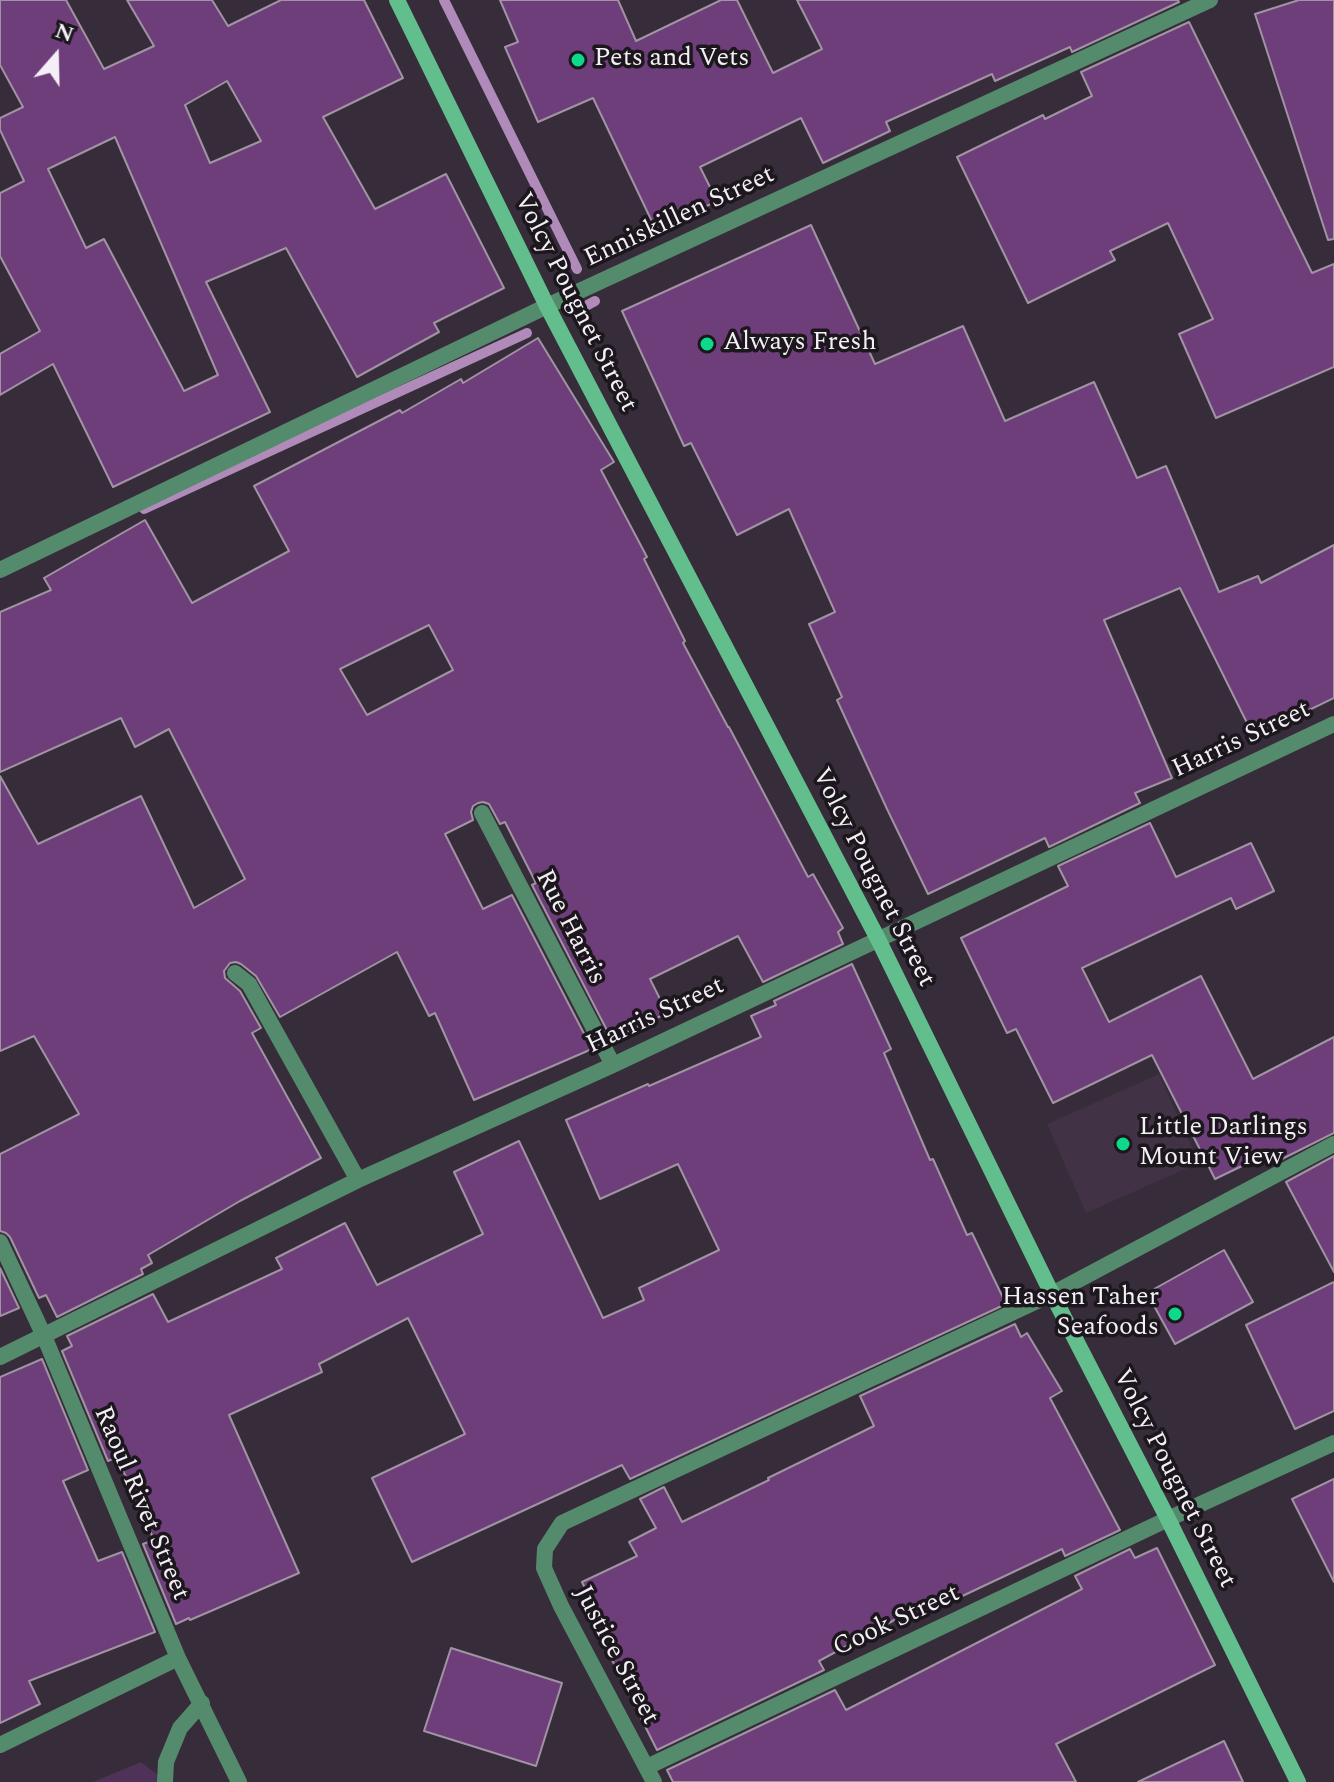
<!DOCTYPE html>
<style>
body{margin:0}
#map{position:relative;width:1334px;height:1782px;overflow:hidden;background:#372c39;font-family:Spectral,serif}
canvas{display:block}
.north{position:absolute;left:16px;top:16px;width:80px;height:80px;-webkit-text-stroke:6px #1b171c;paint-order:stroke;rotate:20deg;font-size:22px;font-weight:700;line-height:32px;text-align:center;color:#f4eef6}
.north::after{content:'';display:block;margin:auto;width:28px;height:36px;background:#f4eef6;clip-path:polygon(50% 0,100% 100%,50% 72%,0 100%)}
</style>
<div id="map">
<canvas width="1334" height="1782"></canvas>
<div class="north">N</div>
</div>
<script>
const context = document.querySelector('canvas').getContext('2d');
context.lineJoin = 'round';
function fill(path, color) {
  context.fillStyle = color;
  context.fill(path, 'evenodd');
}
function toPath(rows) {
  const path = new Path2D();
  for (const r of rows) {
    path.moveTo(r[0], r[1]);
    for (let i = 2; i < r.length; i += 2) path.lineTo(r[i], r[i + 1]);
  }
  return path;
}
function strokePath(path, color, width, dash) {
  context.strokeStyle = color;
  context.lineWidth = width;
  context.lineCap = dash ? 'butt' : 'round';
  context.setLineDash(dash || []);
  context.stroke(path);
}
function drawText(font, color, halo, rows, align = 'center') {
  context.font = font + ' Spectral,serif';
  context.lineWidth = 7;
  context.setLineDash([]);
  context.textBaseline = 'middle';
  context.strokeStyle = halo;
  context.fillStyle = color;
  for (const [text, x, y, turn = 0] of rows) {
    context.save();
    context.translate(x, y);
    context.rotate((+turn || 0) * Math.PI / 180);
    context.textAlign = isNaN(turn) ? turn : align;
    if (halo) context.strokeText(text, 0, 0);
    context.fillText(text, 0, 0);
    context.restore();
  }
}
fill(toPath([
 [1159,1074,1199,1163,1086,1213,1047,1124]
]), '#413245');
fill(toPath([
 [141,1762,167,1782,93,1782]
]), '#4f3257');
strokePath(toPath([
 [444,0,577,269],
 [582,308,595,301],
 [144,509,527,333]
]), '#b08bba', 10);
const building = toPath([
 [0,0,66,0,104,69,154,46,127,0,212,0,228,26,281,0,364,0,403,78,323,117,375,209,446,174,504,288,434,323,439,332,357,377,286,248,206,282,270,412,113,487,53,364,0,395,0,354,40,331,0,256,0,193,24,181,0,130,0,118,23,107,0,65,0,0],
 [227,81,261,141,210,163,185,105,227,81],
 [115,137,218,375,184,391,104,239,86,248,48,169,115,137],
 [500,0,618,0,636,41,721,0,737,0,773,73,822,49,797,0,1178,0,1179,2,1072,52,1070,47,995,81,992,74,886,122,890,131,823,163,801,118,700,167,717,201,656,230,593,98,538,122,505,47,518,42,500,0],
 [1299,0,1334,0,1334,239,1328,240,1255,14,1299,0],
 [1189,22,1312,273,1334,264,1334,367,1216,418,1179,334,1213,319,1168,223,1110,251,1115,260,1028,303,957,157,1043,115,1045,119,1092,96,1081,72,1189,22],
 [811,225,875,364,963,326,1005,421,1094,382,1137,478,1166,466,1219,592,1258,576,1261,583,1334,545,1334,698,1254,737,1180,588,1104,620,1172,778,1135,793,1140,803,1049,847,1045,838,928,894,887,809,837,700,842,697,809,624,835,612,789,509,737,535,691,443,684,446,622,311,811,225],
 [538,338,614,462,601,470,647,557,644,559,685,641,683,643,728,727,729,727,808,877,813,874,843,928,838,932,843,944,763,982,738,936,650,979,667,1013,612,1040,532,885,536,883,505,822,500,824,489,804,483,802,478,803,473,806,471,812,473,820,445,834,483,909,512,895,592,1049,474,1100,435,1013,429,1016,397,952,280,1017,256,976,241,964,236,962,230,963,224,971,225,978,240,991,261,1028,252,1033,321,1158,240,1201,148,1255,152,1263,141,1269,143,1274,57,1317,46,1295,39,1298,10,1237,6,1233,0,1231,0,1154,79,1114,34,1036,0,1051,0,776,38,844,141,796,194,908,245,879,169,729,135,747,121,718,0,772,0,612,51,590,44,578,145,520,192,603,289,551,254,486,400,410,402,413,461,379,463,383,538,338],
 [429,625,453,670,367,715,340,669,429,625],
 [1150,823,1176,877,1251,843,1274,891,1236,909,1231,898,1082,968,1109,1022,1201,976,1253,1079,1334,1037,1334,1133,1276,1162,1271,1152,1215,1179,1152,1055,1053,1103,1016,1029,1007,1033,961,938,1068,886,1058,866,1150,823],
 [852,964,891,1049,884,1053,930,1160,933,1159,967,1235,972,1233,1006,1304,630,1479,622,1465,412,1562,372,1478,465,1434,408,1318,319,1364,322,1372,229,1415,299,1573,190,1620,189,1618,176,1624,143,1544,154,1540,117,1457,108,1461,62,1351,72,1346,67,1336,153,1294,168,1322,282,1269,276,1258,345,1223,377,1285,483,1234,454,1172,519,1141,603,1318,644,1300,639,1288,719,1250,678,1164,600,1199,566,1120,648,1084,649,1086,761,1037,751,1016,776,1005,774,1001,852,964],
 [1334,1156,1334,1272,1286,1182,1334,1156],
 [1224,1250,1253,1302,1175,1344,1147,1293,1224,1250],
 [0,1268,19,1308,0,1316,0,1268],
 [1334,1282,1334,1411,1295,1429,1246,1325,1334,1282],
 [1015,1324,1021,1337,1027,1333,1062,1391,1050,1398,1120,1530,1065,1556,1062,1549,903,1624,900,1617,819,1661,824,1670,657,1750,608,1652,614,1648,582,1582,637,1556,629,1542,656,1528,640,1499,664,1487,682,1522,769,1480,768,1478,874,1426,860,1396,1015,1324],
 [42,1359,88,1470,63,1481,98,1561,122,1552,155,1632,29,1681,40,1704,0,1723,0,1377,42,1359],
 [1334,1479,1334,1582,1292,1499,1334,1479],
 [1157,1548,1215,1665,1056,1744,1076,1782,673,1782,667,1770,835,1690,846,1710,1082,1589,1075,1576,1130,1549,1135,1558,1157,1548],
 [451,1648,562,1683,536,1766,424,1731,451,1648],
 [1224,1741,1243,1782,1138,1782,1224,1741]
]);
fill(building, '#6e3e7a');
strokePath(building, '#a094a3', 2);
strokePath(toPath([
 [165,1782,166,1762,180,1728,202,1703]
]), '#548b6c', 16);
strokePath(toPath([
 [0,570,547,306,1210,0],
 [482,813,613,1065],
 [235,973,249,984,358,1180],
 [0,1242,44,1336,178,1658,239,1782],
 [0,1357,358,1180,613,1065,1334,724],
 [0,1745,178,1658],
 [647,1767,1168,1519,1334,1443],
 [654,1782,561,1606,544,1568,545,1549,562,1523,1052,1294,1334,1144]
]), '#548b6c', 16);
strokePath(toPath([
 [397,0,547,306,878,939,1052,1294,1168,1519,1298,1782]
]), '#62be8c', 16);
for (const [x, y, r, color] of [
 [578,60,8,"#0ed98a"],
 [707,344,8,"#0ed98a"],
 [1123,1144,8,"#0ed98a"],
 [1175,1314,8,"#0ed98a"]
]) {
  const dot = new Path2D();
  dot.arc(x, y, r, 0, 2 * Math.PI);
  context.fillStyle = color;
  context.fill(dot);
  strokePath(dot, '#1b171c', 3);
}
drawText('26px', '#f4eef6', '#1b171c', [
 ["Pets and Vets",594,60],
 ["Always Fresh",723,344],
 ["Little Darlings",1139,1129],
 ["Mount View",1139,1159],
 ["Hassen Taher",1159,1299,"right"],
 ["Seafoods",1159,1329,"right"]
], 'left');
drawText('26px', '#f4eef6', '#1b171c', [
 ["Enniskillen Street",680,218,-25],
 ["Volcy Pougnet Street",574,303,63],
 ["Harris Street",1242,741,-25],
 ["Volcy Pougnet Street",872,878,63],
 ["Rue Harris",569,928,63],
 ["Harris Street",656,1017,-25],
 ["Volcy Pougnet Street",1173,1479,63],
 ["Raoul Rivet Street",140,1504,67],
 ["Cook Street",897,1622,-25],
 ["Justice Street",615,1656,62]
]);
</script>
